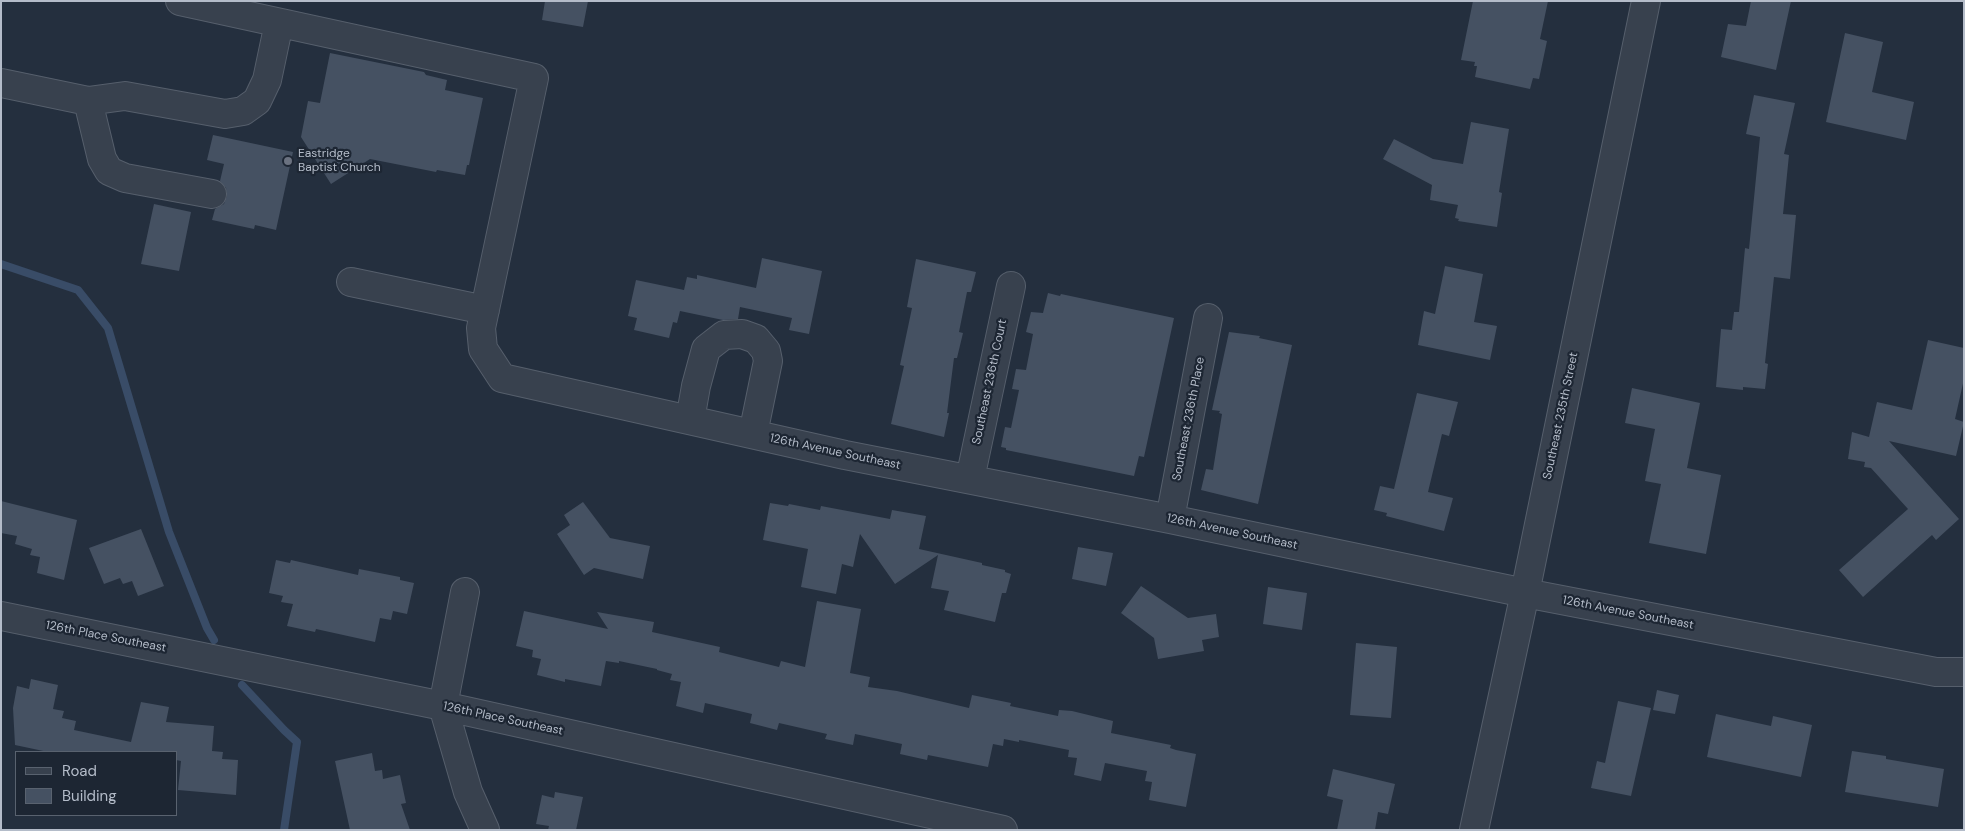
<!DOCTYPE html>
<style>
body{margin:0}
#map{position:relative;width:1965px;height:831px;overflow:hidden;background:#242f3e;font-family:"DM Sans",sans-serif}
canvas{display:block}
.frame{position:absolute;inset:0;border:2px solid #b4bcc9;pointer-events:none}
.legend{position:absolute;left:15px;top:751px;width:162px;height:65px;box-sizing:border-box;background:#1d2633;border:1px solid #59626f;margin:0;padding:6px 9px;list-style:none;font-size:15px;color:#b4bcc9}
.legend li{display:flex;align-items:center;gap:10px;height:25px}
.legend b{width:25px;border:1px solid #59626f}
</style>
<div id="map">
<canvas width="1965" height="831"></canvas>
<div class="frame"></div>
<ul class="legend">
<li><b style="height:6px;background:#38414e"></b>Road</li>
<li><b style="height:14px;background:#455162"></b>Building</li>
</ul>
</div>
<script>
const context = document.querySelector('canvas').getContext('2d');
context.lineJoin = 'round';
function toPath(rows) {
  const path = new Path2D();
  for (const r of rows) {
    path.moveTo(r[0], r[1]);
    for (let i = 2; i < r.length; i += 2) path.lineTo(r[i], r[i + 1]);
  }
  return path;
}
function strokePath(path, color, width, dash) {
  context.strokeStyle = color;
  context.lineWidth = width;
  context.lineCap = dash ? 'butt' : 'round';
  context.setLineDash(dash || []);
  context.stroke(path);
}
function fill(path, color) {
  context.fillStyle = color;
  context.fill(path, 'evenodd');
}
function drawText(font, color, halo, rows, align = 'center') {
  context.font = font + ' "DM Sans",sans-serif';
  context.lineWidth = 4.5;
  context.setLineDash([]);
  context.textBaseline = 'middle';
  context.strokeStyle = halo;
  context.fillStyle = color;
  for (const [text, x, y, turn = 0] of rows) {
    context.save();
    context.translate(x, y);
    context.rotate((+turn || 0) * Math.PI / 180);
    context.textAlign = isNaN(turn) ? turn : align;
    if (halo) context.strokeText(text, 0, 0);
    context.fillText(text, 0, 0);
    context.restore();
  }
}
strokePath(toPath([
 [1,264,78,290,108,328,169,532,207,628,214,640],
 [242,685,284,730,297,742,284,830]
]), '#394c67', 8);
fill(toPath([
 [545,1,588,1,583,27,542,20],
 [1473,1,1548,1,1540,39,1547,41,1539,79,1533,78,1530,89,1475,77,1477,66,1474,66,1475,62,1461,60],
 [1751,1,1791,1,1776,70,1721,57,1728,24,1746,26],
 [1845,33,1883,42,1872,92,1914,102,1906,140,1826,122],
 [330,53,424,72,426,75,447,80,445,90,483,98,469,165,467,165,465,175,437,170,436,172,370,159,331,184,301,137,308,101,320,103],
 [1754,95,1795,103,1784,154,1789,155,1783,214,1796,215,1790,279,1774,277,1765,363,1768,364,1765,389,1743,387,1743,390,1716,387,1721,329,1732,330,1734,312,1739,312,1745,248,1749,249,1760,137,1746,134],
 [1471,122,1509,129,1499,192,1502,193,1497,227,1458,221,1459,219,1455,218,1458,205,1430,200,1432,185,1383,159,1394,139,1433,159,1463,164],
 [213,135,293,152,276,230,255,225,254,229,212,220,215,209,224,204,227,196,226,188,220,181,224,164,207,160],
 [154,204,191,212,179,271,141,264],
 [762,258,822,271,809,334,789,330,792,318,740,307,738,319,723,320,680,311,677,323,673,322,669,338,634,330,637,318,628,316,636,280,684,290,687,277,697,279,697,275,756,288],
 [916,259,976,272,971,292,967,292,959,332,963,333,957,358,954,358,947,413,949,413,944,437,891,424,904,366,900,365,912,308,907,307],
 [1445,266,1483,274,1474,322,1497,326,1490,360,1418,345,1424,311,1435,314],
 [1048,293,1060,296,1061,294,1174,318,1144,457,1139,456,1134,476,1006,450,1006,448,1001,447,1005,427,1011,428,1019,390,1012,389,1016,369,1026,370,1033,334,1026,332,1031,312,1043,313],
 [1229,332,1260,336,1259,338,1292,345,1258,504,1201,490,1206,469,1213,470,1222,414,1219,413,1220,411,1212,410],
 [1928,340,1964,348,1964,379,1955,419,1964,422,1956,456,1889,441,1959,519,1936,540,1932,535,1863,597,1839,570,1908,509,1871,468,1864,467,1865,462,1848,459,1852,432,1869,437,1877,402,1912,410],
 [1632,388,1700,403,1687,468,1721,475,1706,554,1649,543,1661,484,1645,481,1655,429,1625,423],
 [1417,393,1458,402,1449,436,1442,434,1428,492,1453,498,1444,531,1386,516,1387,513,1374,510,1380,486,1394,489],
 [1,501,77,520,64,580,37,573,40,557,30,555,32,549,15,544,17,536,1,533],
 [583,502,610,538,650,546,643,579,594,568,584,575,557,534,570,525,564,515],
 [770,503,788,506,789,504,820,510,821,506,890,519,892,510,926,516,919,549,982,563,982,565,1005,570,1005,572,1011,574,1006,593,1002,593,995,622,944,610,949,591,931,588,938,555,895,584,860,534,853,567,842,564,836,594,801,587,808,549,763,540],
 [141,529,164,586,138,596,132,581,123,584,120,578,104,584,89,548],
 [1078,547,1113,553,1106,586,1072,579],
 [276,560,290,563,291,560,358,575,359,569,400,577,400,580,414,583,407,614,393,611,391,620,380,618,375,642,316,629,315,632,287,626,293,604,281,602,283,596,269,593],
 [1141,586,1188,618,1216,614,1219,637,1202,640,1204,651,1158,659,1154,638,1121,613],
 [1268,587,1307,593,1302,630,1263,624],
 [817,601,861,609,850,673,870,677,868,687,897,691,969,708,972,695,1011,703,1010,706,1058,716,1059,710,1072,711,1113,721,1111,733,1171,745,1170,748,1176,750,1196,754,1186,807,1149,800,1152,782,1145,781,1147,771,1105,763,1101,781,1074,775,1077,758,1068,757,1069,750,1019,740,1019,742,1004,739,1003,746,993,744,988,767,928,755,927,760,900,754,902,744,855,734,853,745,825,739,827,734,779,723,777,730,750,723,752,714,705,703,703,713,676,706,681,682,670,680,672,674,657,670,657,669,619,661,619,663,606,661,601,686,565,679,565,682,537,675,541,659,532,657,533,650,516,646,524,611,608,629,597,612,654,622,652,632,720,647,719,652,779,667,781,661,805,667],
 [1356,643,1397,647,1391,718,1350,715],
 [31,679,58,685,53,709,64,711,62,718,76,721,74,730,131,742,141,702,169,707,166,722,214,726,212,751,223,752,222,759,238,760,236,795,178,790,181,761,176,760,176,752,48,752,15,745,13,708,17,686,29,689],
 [1657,690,1679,695,1675,714,1653,710],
 [1618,701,1651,708,1631,796,1591,788,1597,761,1605,763],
 [1716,714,1771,726,1773,716,1812,725,1801,777,1707,757],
 [1852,751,1886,756,1886,759,1944,769,1938,807,1845,792],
 [372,753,375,771,382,770,383,779,400,775,406,803,401,804,410,830,350,830,335,761],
 [1333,769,1395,784,1388,814,1378,812,1375,830,1337,830,1343,800,1327,796],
 [555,792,583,797,576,830,548,830,549,826,536,824,542,795,554,798]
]), '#455162');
const minor = toPath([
 [180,1,534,78,481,328,483,349,502,378,845,455,1170,519,1525,593,1936,672,1964,672],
 [1,83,88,101,125,96,225,114,243,111,257,101,267,80,279,23],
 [88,101,102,159,109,171,125,178,212,194],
 [351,282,485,310],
 [690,420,696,386,706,349,724,335,742,334,756,339,766,351,768,361,753,434],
 [970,479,1011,286],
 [1170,519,1208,318],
 [465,592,443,706,468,792,485,830],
 [1,616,443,706,1003,830],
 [1474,830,1525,593,1646,1]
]);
strokePath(minor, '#565f6c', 30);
strokePath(minor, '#38414e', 28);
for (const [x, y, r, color] of [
 [288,161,5,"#6b7280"]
]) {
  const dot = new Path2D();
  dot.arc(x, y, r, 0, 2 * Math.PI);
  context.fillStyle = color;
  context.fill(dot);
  strokePath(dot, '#1d2633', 2);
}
drawText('12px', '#b4bcc9', '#1d2633', [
 ["Eastridge",298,154],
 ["Baptist Church",298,168]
], 'left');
drawText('12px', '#b4bcc9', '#1d2633', [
 ["Southeast 236th Court",990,382,-78],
 ["Southeast 235th Street",1561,416,-78],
 ["Southeast 236th Place",1189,419,-79],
 ["126th Avenue Southeast",835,452,12],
 ["126th Avenue Southeast",1232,532,12],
 ["126th Avenue Southeast",1628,613,11],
 ["126th Place Southeast",106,637,11],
 ["126th Place Southeast",503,719,12]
]);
</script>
